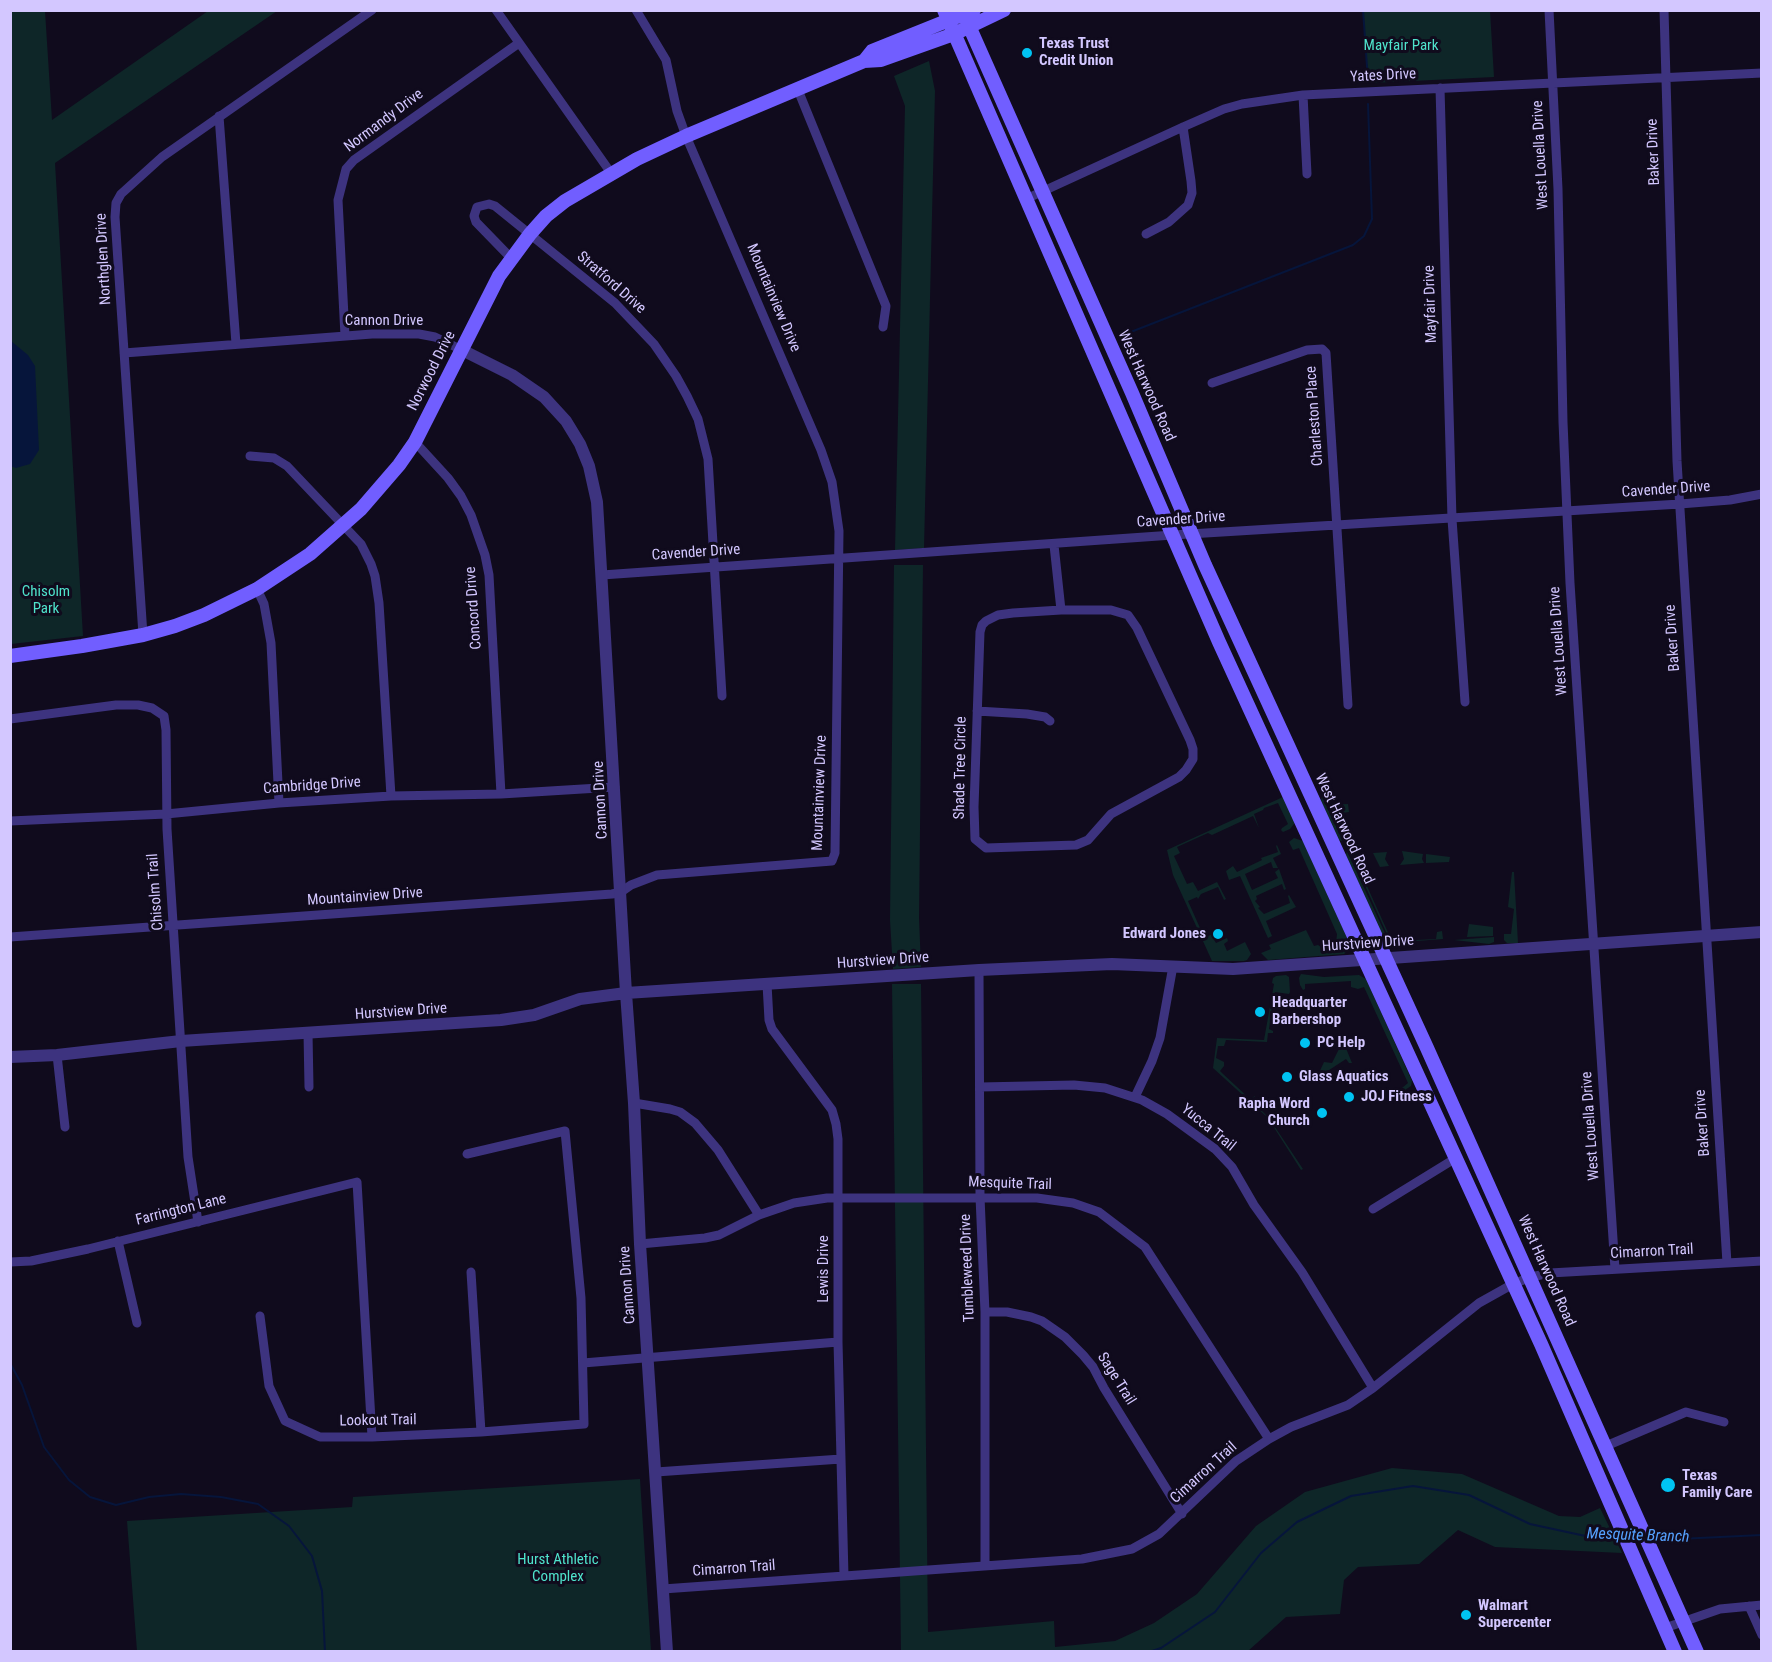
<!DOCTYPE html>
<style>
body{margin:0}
#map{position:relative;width:1772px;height:1662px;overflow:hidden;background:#100b1d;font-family:"Roboto Condensed",sans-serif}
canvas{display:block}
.frame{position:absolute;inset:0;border:12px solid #d3c7ff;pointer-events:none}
</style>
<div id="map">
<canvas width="1772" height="1662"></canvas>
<div class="frame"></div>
</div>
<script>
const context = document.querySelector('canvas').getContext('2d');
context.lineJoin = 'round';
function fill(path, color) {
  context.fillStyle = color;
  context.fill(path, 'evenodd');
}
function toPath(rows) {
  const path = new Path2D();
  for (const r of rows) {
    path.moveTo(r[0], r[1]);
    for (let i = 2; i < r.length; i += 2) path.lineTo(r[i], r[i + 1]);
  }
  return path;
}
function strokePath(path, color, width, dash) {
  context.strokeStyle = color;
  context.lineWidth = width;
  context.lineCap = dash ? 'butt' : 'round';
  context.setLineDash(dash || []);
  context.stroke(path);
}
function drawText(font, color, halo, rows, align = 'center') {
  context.font = font + ' "Roboto Condensed",sans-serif';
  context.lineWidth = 6;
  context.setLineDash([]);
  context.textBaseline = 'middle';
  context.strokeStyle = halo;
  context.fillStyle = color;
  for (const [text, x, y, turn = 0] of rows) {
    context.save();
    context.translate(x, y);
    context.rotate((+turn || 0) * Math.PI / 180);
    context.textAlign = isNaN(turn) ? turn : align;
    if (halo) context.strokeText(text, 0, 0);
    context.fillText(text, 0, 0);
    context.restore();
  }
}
fill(toPath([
 [10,11,45,11,52,120,208,11,277,11,55,163,83,636,11,644],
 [1363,11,1490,11,1494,77,1371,83,1366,59],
 [929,61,935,91,924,548,895,550,905,106,894,76],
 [894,565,923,565,919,918,921,967,893,969,890,920],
 [1322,796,1343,841,1338,840,1321,801],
 [1283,797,1294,820,1294,824,1290,829,1283,832,1281,830,1282,828,1288,824,1278,803,1264,808,1263,810,1254,814,1259,828,1253,816,1212,835,1208,833,1177,847,1180,853,1174,856,1187,884,1193,882,1198,891,1217,882,1226,899,1224,900,1218,887,1201,894,1198,899,1197,897,1188,901,1204,937,1211,935,1216,943,1227,938,1228,941,1224,944,1227,951,1245,942,1251,954,1247,960,1244,961,1212,961,1173,875,1167,850],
 [1348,804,1349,812,1342,813,1342,826,1338,826,1328,805],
 [1294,838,1303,841,1349,942,1349,949,1344,954,1268,960,1261,953,1271,949,1269,945,1306,930,1314,946,1318,945,1327,951,1333,949,1336,944,1337,934,1302,855,1299,848,1293,850,1289,842],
 [1277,845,1281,854,1273,858,1278,868,1273,868,1271,862,1245,874,1252,890,1278,878,1275,872,1279,869,1286,889,1284,890,1282,884,1256,896,1257,899,1255,901,1260,907,1258,908,1264,914,1290,903,1288,896,1289,895,1296,907,1266,921,1272,936,1268,938,1240,876,1229,880,1226,871,1233,866,1237,872,1262,860,1261,858,1278,852,1276,846],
 [1356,847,1357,850,1352,853,1390,937,1397,935,1398,941,1436,939,1437,932,1442,931,1443,939,1391,943,1349,850],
 [1347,851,1390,944,1389,946,1380,932,1346,855],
 [1402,851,1423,854,1422,859,1424,863,1400,865,1404,859],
 [1387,852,1385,859,1389,866,1380,867,1373,853],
 [1426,854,1450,857,1449,862,1426,863],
 [1512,872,1514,872,1518,943,1507,943,1504,940,1504,934,1511,934,1514,909,1508,907],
 [1469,924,1493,927,1493,936,1467,937],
 [1494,937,1494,942,1489,944,1454,940],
 [1301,974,1324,977,1359,975,1366,979,1412,1081,1411,1086,1405,1090,1402,1088,1408,1083,1364,987,1358,989,1351,987,1351,981,1305,984,1305,989,1303,990,1300,985,1299,978],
 [1276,976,1286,975,1289,977,1290,992,1289,994,1275,992,1269,1029,1273,1031,1273,1033,1268,1033,1267,1042,1226,1040,1224,1046,1218,1046,1216,1058,1224,1062,1224,1066,1220,1071,1222,1073,1250,1099,1255,1096,1253,1102,1269,1118,1303,1169,1301,1170,1268,1118,1213,1068,1217,1038,1264,1040,1274,984,1272,983,1273,978],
 [892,984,921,984,928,1632,1054,1621,1055,1647,1115,1641,1154,1623,1197,1594,1256,1526,1305,1492,1392,1468,1462,1474,1559,1516,1580,1517,1600,1508,1622,1553,1495,1547,1458,1530,1419,1564,1358,1567,1344,1580,1340,1614,1286,1617,1248,1651,901,1651],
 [1338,1036,1341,1036,1352,1063,1349,1063,1346,1059,1323,1074,1326,1079,1322,1082,1318,1075,1324,1062,1332,1063,1341,1045,1335,1041],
 [640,1479,651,1651,137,1651,127,1521,352,1507,353,1497]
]), '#0e2628');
fill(toPath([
 [11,341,28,355,35,366,39,450,30,464,16,468,10,466]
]), '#06153b');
strokePath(toPath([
 [1363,10,1368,81],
 [1118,337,1353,245,1364,236,1372,219,1368,104],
 [10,1363,22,1385,44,1447,69,1480,90,1497,116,1505,149,1497,181,1494,221,1497,258,1504,289,1526,312,1556,322,1591,325,1652],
 [1652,1539,1678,1539,1762,1535],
 [1149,1652,1161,1648,1215,1612,1261,1553,1297,1522,1351,1496,1413,1486,1469,1495,1530,1524,1590,1537,1619,1538]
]), '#06153b', 2);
strokePath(toPath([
 [496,10,611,173],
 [1549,10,1558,189,1563,422,1570,583,1615,1269],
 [1664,10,1677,461,1727,1263],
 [1440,88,1452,519,1465,702],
 [798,90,886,306,883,327],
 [1303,95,1307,174],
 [219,116,236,344],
 [1026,199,1183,127,1224,109,1242,104,1303,95,1762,73],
 [1146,234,1169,222,1188,205,1192,193,1191,181,1183,127],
 [511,258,476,222,474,216,477,207,489,204,495,206,615,303,654,344,676,376,687,396,698,419,708,459,722,696],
 [345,336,338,200,346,169,354,160,519,43],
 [124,353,372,334,419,334,435,337,462,350],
 [1212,383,1307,350,1322,349,1326,353,1348,705],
 [415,442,448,478,461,496,471,515,485,555,489,575,501,794],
 [250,456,274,458,287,466,361,544,371,564,375,576,379,603,391,796],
 [1054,545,1061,610],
 [602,575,1173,535,1680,504,1730,500,1762,494],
 [257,589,264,604,271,643,279,803],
 [1061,610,1111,610,1128,615,1137,628,1190,740,1193,749,1193,759,1186,770,1179,777,1111,814,1088,840,1076,845,986,848,975,839,974,807,980,632,982,625,986,621,998,615,1013,613,1061,610],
 [143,635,115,217,116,203,121,194,162,157,372,10],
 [977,711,1027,714,1045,717,1050,721],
 [10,719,116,705,138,705,152,708,164,716,166,730,167,829,188,1157,198,1222],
 [10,821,166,814,279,803,391,796,501,794,615,787],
 [10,937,612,894,621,892,631,885,657,875,832,861,835,853,839,531,832,482,821,450,686,136,677,111,666,60,636,10],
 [979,970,980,1197,985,1312,985,1566],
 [767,984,769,1020,772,1029,832,1110,836,1124,838,1139,838,1342,844,1576],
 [308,1033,309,1087],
 [57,1055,65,1127],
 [980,1087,1074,1085,1105,1088,1142,1100,1167,1114,1215,1149,1232,1167,1254,1205,1302,1272,1373,1388],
 [1135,1097,1152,1061,1160,1038,1173,966],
 [634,1103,670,1109,680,1112,695,1123,718,1150,759,1215],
 [1373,1209,1456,1158],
 [118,1241,137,1323],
 [640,1244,705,1238,719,1235,759,1215,794,1203,827,1198,1037,1198,1073,1203,1099,1212,1145,1247,1269,1439],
 [10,1262,31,1261,88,1249,357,1182,372,1437],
 [471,1272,481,1432],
 [985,1312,1007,1312,1031,1317,1042,1321,1065,1337,1083,1355,1093,1367,1104,1388,1182,1514],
 [260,1316,269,1386,285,1421,320,1437,372,1437,481,1432,584,1424,581,1298,565,1131,467,1154],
 [583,1363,838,1342],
 [1606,1446,1686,1412,1724,1422],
 [656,1472,841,1459],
 [663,1589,1082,1559,1132,1549,1159,1534,1236,1461,1269,1439,1291,1427,1348,1405,1373,1388,1479,1303,1513,1284,1531,1277,1550,1273,1762,1261],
 [1749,1606,1762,1635],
 [1665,1628,1720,1609,1762,1605]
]), '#3d337f', 9);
strokePath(toPath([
 [462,350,512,375,544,397,566,421,580,444,589,466,597,502,626,993,634,1103,640,1244,667,1652],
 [10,1057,57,1055,181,1041,501,1020,534,1015,580,999,626,993,979,970,1112,964,1233,969,1762,932]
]), '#3d337f', 12);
strokePath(toPath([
 [944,10,1219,642,1541,1344,1675,1652],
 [962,10,1132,393,1205,565,1427,1048,1697,1652],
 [864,61,872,51,974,10],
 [10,656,82,646,143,635,175,626,204,615,257,589,310,554,361,509,399,465,415,442,499,276,530,234,546,216,565,201,637,159,686,136,864,61,881,60,954,34,1004,10]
]), '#715eff', 14);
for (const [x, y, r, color] of [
 [1027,53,6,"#00c3f2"],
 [1218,934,6,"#00c3f2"],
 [1260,1012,6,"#00c3f2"],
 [1305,1043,6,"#00c3f2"],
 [1287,1077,6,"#00c3f2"],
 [1349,1097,6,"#00c3f2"],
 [1322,1113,6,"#00c3f2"],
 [1668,1485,8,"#00c3f2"],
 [1466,1615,6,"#00c3f2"]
]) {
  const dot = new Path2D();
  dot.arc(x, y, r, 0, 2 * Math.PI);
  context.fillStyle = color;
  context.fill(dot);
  strokePath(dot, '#100b1d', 2);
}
drawText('bold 15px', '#d3c7ff', '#100b1d', [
 ["Texas Trust",1039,44],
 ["Credit Union",1039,61],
 ["Edward Jones",1206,934,"right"],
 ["Headquarter",1272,1003],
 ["Barbershop",1272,1020],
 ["PC Help",1317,1043],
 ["Glass Aquatics",1299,1077],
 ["JOJ Fitness",1361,1097],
 ["Rapha Word",1310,1104,"right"],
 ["Church",1310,1121,"right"],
 ["Texas",1682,1476],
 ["Family Care",1682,1493],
 ["Walmart",1478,1606],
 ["Supercenter",1478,1623]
], 'left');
drawText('15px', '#4fe3cc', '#100b1d', [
 ["Mayfair Park",1401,46],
 ["Chisolm",46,592],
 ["Park",46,609],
 ["Hurst Athletic",558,1560],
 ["Complex",558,1577]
]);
drawText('15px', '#d3c7ff', '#100b1d', [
 ["Yates Drive",1383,76,-3],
 ["Normandy Drive",384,121,-37],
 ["Baker Drive",1654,152,-92],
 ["West Louella Drive",1541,155,-93],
 ["Northglen Drive",104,259,-93],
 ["Stratford Drive",611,283,41],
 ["Mountainview Drive",773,298,67],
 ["Mayfair Drive",1431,304,-92],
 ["Cannon Drive",384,321],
 ["Norwood Drive",432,371,-63],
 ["West Harwood Road",1146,386,66],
 ["Charleston Place",1315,416,-94],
 ["Cavender Drive",1666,490,-4],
 ["Cavender Drive",1181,520,-4],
 ["Cavender Drive",696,553,-4],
 ["Concord Drive",474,608,-94],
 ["Baker Drive",1673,638,-94],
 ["West Louella Drive",1559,641,-94],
 ["Shade Tree Circle",961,768,-89],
 ["Cambridge Drive",312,786,-4],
 ["Mountainview Drive",820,793,-88],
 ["Cannon Drive",601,800,-93],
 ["West Harwood Road",1344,829,65],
 ["Chisolm Trail",156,892,-94],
 ["Mountainview Drive",365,897,-4],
 ["Hurstview Drive",1368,944,-4],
 ["Hurstview Drive",883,961,-4],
 ["Hurstview Drive",401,1012,-4],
 ["Baker Drive",1703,1123,-94],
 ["West Louella Drive",1591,1126,-94],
 ["Yucca Trail",1208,1128,39],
 ["Mesquite Trail",1010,1184,2],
 ["Farrington Lane",181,1210,-14],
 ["Cimarron Trail",1652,1252,-3],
 ["Tumbleweed Drive",968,1268,-92],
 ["Lewis Drive",824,1269,-90],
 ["West Harwood Road",1546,1271,66],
 ["Cannon Drive",628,1285,-94],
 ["Sage Trail",1116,1379,58],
 ["Lookout Trail",378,1421,-1],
 ["Cimarron Trail",1204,1473,-42],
 ["Cimarron Trail",734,1569,-4]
]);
drawText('italic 16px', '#55a1ff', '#100b1d', [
 ["Mesquite Branch",1638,1536,2]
]);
</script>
